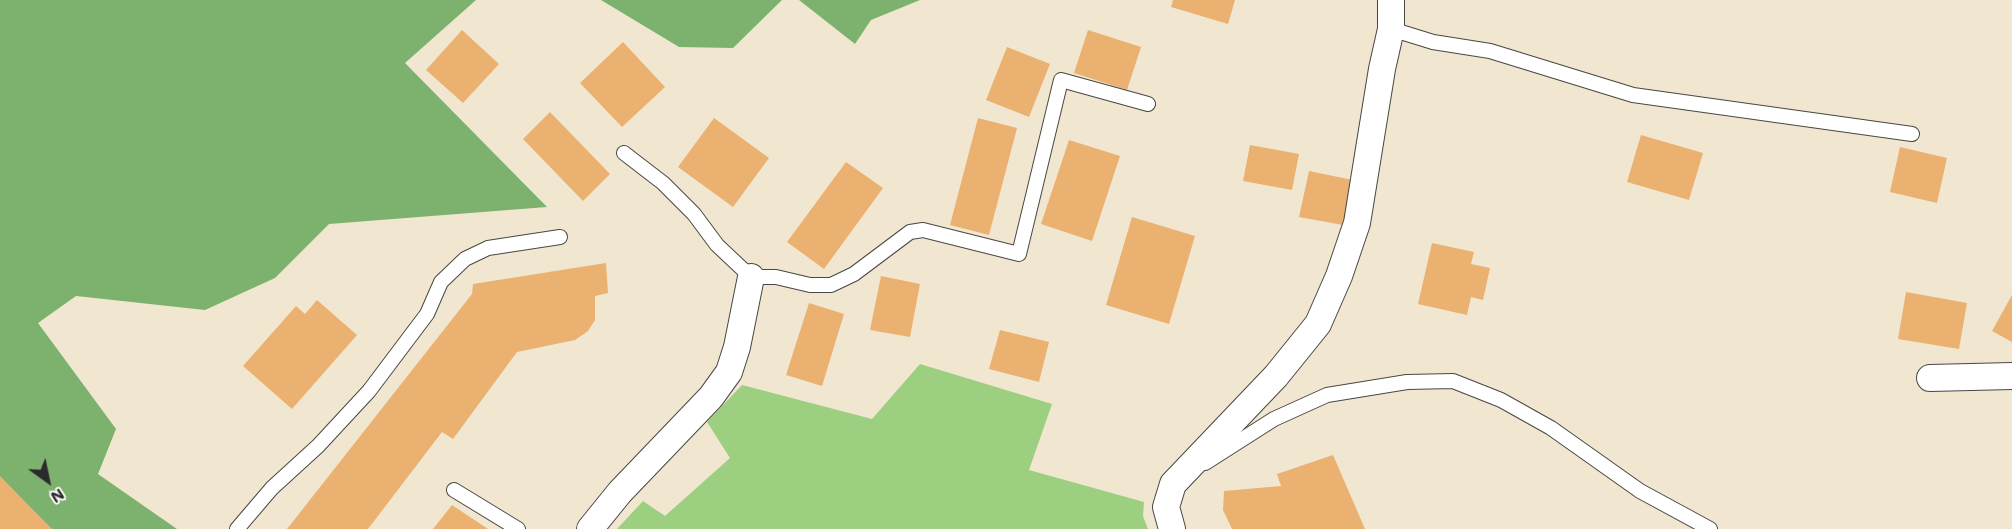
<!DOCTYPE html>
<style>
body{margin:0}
#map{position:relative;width:2012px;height:529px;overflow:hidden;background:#f1e7d0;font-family:Mali,sans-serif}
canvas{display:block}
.north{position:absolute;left:18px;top:451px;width:60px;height:60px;-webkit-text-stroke:4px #f6f6f2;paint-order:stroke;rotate:147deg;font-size:16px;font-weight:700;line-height:24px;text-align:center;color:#2b2b2b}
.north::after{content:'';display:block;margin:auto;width:21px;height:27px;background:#2b2b2b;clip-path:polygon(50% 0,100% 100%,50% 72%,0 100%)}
</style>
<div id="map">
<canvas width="2012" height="529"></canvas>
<div class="north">N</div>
</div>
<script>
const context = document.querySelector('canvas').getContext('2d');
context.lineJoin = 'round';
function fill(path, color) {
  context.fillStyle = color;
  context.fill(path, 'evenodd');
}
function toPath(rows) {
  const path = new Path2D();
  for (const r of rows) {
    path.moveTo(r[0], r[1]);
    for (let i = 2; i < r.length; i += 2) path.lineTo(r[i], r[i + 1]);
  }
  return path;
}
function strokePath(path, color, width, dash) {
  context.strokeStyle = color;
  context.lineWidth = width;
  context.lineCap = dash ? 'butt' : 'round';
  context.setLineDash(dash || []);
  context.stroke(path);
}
fill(toPath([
 [920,364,1052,404,1029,470,1144,502,1143,516,1148,529,617,529,643,501,665,516,730,458,707,422,742,385,872,419]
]), '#9ccf7f');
fill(toPath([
 [0,0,476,0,405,63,547,207,329,224,275,278,205,310,76,296,38,323,116,429,98,474,177,529,0,529],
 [601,0,782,0,733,48,679,47],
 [799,0,920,0,871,20,855,44]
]), '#7db26e');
fill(toPath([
 [1173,0,1235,0,1228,24,1171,7],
 [462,30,499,64,463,103,426,70],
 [1088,30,1141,47,1127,90,1074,73],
 [623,42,665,87,622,127,580,83],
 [1007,47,1050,64,1029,117,986,100],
 [550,112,610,174,583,201,523,139],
 [714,118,769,158,733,207,678,167],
 [978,118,1017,128,989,235,950,225],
 [1641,135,1703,153,1689,200,1627,182],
 [1069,140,1120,156,1092,241,1041,224],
 [1250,145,1299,154,1292,190,1243,181],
 [1900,147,1947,158,1937,203,1890,192],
 [846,162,883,188,824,269,787,242],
 [1309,171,1353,180,1343,225,1299,217],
 [1132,217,1195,236,1169,324,1106,305],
 [1432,243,1474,252,1471,264,1490,268,1483,300,1471,297,1467,315,1418,304],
 [606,263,608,293,595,296,595,320,588,331,575,340,517,352,453,439,442,432,368,529,287,529,472,294,473,284],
 [881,276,920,284,910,337,870,330],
 [1906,292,1967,303,1959,349,1898,339],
 [2012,295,2012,342,1992,331],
 [317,300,357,335,292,409,243,366,296,306,305,314],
 [809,303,844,314,822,386,786,375],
 [1000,330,1049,342,1039,382,989,369],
 [1333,455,1365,529,1232,529,1223,510,1224,491,1281,486,1277,474],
 [0,476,52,529,0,529],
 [452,505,488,529,433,529]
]), '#eab170');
const service = toPath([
 [1391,29,1433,42,1490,51,1633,95,1912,134],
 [624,153,663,183,694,214,717,245,751,277,776,277,810,285,831,285,854,274,910,232,923,230,1019,254,1061,80,1148,104],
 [1205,463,1274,419,1327,395,1407,382,1453,381,1501,400,1551,428,1640,491,1710,529],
 [454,490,518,529],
 [237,529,272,488,318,446,369,391,427,314,441,282,465,259,488,248,560,237]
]);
const minor = toPath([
 [1930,378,2012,376],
 [590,529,620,492,711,397,729,372,737,347,751,277],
 [1172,529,1166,507,1173,484,1276,376,1318,324,1339,276,1357,223,1382,69,1391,29,1391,0]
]);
strokePath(service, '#494744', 16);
strokePath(minor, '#494744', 28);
strokePath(service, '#fff', 14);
strokePath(minor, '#fff', 26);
</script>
